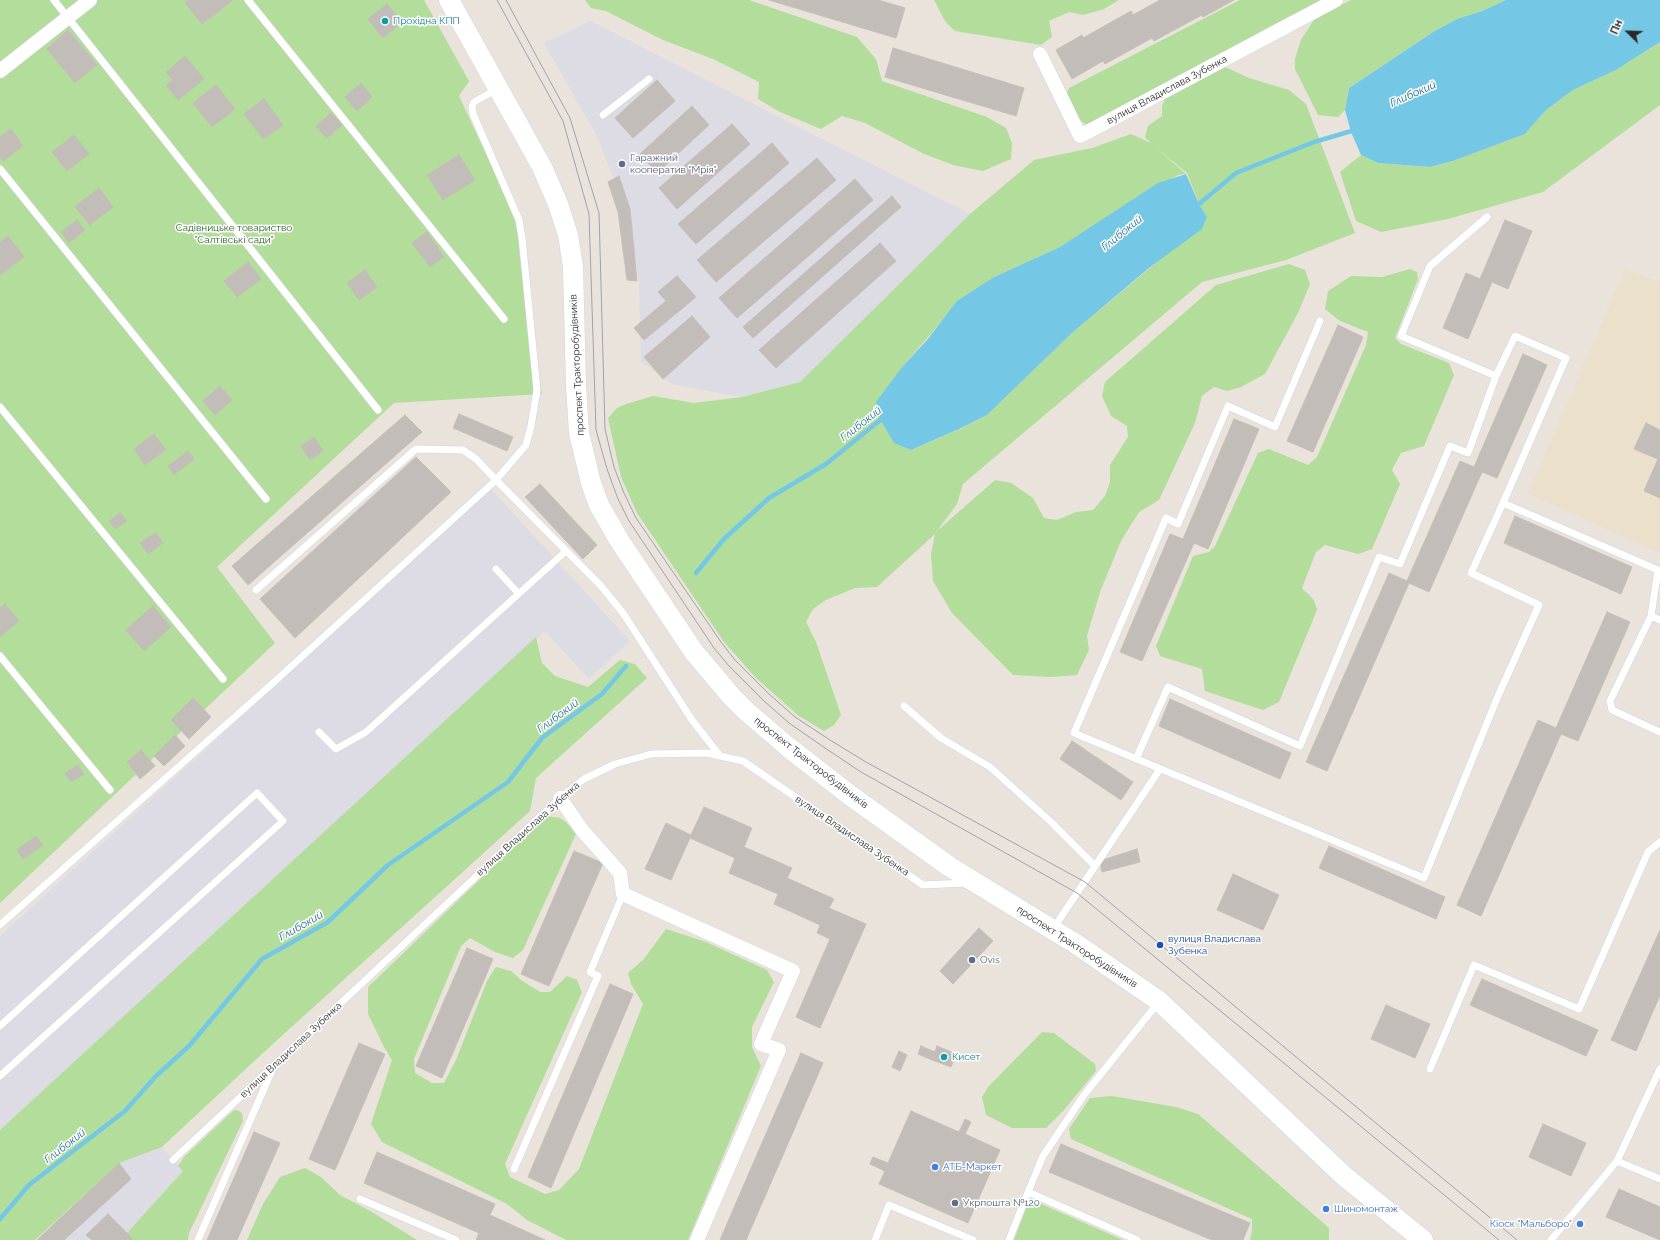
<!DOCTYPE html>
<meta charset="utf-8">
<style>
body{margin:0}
#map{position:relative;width:1660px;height:1240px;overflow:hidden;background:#eae3db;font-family:Raleway,sans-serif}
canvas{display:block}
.north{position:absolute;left:1608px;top:12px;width:40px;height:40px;-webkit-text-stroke:3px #fff;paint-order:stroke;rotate:293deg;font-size:11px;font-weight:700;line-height:16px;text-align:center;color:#292929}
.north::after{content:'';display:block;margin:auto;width:14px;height:18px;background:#292929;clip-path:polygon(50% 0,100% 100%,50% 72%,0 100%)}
</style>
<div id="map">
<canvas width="1660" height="1240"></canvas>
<div class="north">Пн</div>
</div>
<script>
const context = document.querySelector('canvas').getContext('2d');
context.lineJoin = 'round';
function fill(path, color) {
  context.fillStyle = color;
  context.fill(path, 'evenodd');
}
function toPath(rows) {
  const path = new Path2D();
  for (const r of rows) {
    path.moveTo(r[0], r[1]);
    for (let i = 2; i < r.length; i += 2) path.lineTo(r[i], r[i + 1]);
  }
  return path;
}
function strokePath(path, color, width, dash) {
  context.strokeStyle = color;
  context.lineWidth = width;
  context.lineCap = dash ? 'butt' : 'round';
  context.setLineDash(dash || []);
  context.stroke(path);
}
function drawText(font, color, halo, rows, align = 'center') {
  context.font = font + ' Raleway,sans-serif';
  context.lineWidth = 3;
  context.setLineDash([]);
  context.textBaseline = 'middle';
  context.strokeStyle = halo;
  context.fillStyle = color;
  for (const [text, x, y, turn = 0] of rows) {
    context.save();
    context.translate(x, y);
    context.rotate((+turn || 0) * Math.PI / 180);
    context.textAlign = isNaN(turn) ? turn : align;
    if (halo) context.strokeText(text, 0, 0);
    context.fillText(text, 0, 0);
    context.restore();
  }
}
fill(toPath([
 [590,21,970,214,800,382,742,397,671,384,641,361,639,279,628,216,597,136,544,43],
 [490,488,630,641,589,679,545,631,0,1130,0,936,247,712],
 [162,1147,183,1171,127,1233,133,1240,37,1240,119,1163]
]), '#dddbe3');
fill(toPath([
 [1625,269,1660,282,1660,553,1528,494]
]), '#ebe0cb');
fill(toPath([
 [0,0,424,0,469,81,459,96,515,216,542,394,394,403,217,567,275,643,0,903],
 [585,0,749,0,857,37,876,59,882,81,987,117,1006,128,1012,143,1011,159,983,171,953,165,924,154,865,123,842,116,821,129,780,112,758,99,759,82,713,59,663,40,606,11,591,8],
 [934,0,1119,0,1104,9,1083,15,1069,12,1049,21,1052,37,1041,45,955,31,945,21],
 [1240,0,1321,0,1267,28,1089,127,1074,115,1066,96,1069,88],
 [1351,0,1506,0,1482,11,1457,19,1433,32,1349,88,1345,110,1338,117,1318,115,1295,69,1295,59,1301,40,1315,18],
 [1660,42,1660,105,1543,192,1448,219,1381,232,1356,221,1340,172,1361,155,1378,163,1430,167,1450,162,1525,134,1545,111,1573,90,1616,70],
 [1223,66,1249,78,1289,90,1306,104,1355,233,1286,260,1202,282,963,484,957,504,937,531,995,480,1011,483,1033,498,1044,518,1057,520,1076,512,1093,510,1105,496,1110,482,1110,465,1128,437,1127,426,1111,416,1102,396,1105,382,1216,285,1289,264,1305,270,1310,284,1299,311,1265,374,1241,387,1227,391,1214,387,1202,396,1195,423,1159,500,1139,512,1121,541,1100,592,1087,636,1089,650,1077,675,1050,677,1013,675,952,613,933,581,931,554,935,534,877,587,855,588,826,600,813,609,806,622,816,642,841,715,834,725,824,731,799,716,755,677,724,642,637,513,621,477,608,418,617,408,626,404,653,396,694,403,742,397,800,382,970,214,1034,160,1092,148,1131,134,1151,143,1145,137,1148,126,1162,116,1162,107,1166,95],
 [1155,147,1187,173,1199,204,1207,217,1174,248,1072,333,987,415,958,430,911,450,894,442,880,419,903,366,941,322,978,289,994,277,1060,247,1178,175,1186,174],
 [1410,269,1417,272,1418,279,1395,338,1401,344,1449,363,1454,375,1424,446,1401,453,1392,470,1400,484,1372,549,1358,554,1325,545,1316,552,1302,588,1314,600,1317,610,1279,702,1263,710,1205,691,1202,669,1160,656,1156,646,1193,556,1209,552,1215,546,1258,453,1269,449,1308,465,1317,457,1366,345,1368,332,1340,321,1325,309,1328,291,1351,276,1382,277],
 [536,637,542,663,555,676,588,687,620,660,635,664,647,678,536,778,530,811,264,1052,162,1147,119,1163,35,1240,0,1240,0,1130],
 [546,816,560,818,566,822,576,834,523,950,513,958,495,952,470,938,461,946,414,1059,415,1073,432,1083,444,1083,456,1060,487,981,496,967,511,971,521,980,540,992,550,992,567,976,577,980,582,992,505,1164,510,1177,545,1194,559,1190,579,1169,643,1004,631,984,628,973,643,960,666,929,706,942,767,970,774,982,752,1027,752,1047,761,1066,688,1240,566,1240,527,1220,507,1204,382,1142,371,1124,392,1060,384,1047,368,1014,368,987],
 [1042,1032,1054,1033,1095,1064,1096,1071,1064,1110,1046,1128,1012,1128,986,1115,982,1097,988,1087],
 [1112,1096,1176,1107,1198,1114,1329,1228,1329,1240,1250,1240,1252,1231,1252,1219,1071,1139,1069,1129,1090,1098],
 [234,1110,237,1110,242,1113,243,1121,189,1233,188,1240,133,1240,127,1233,183,1171,178,1166,184,1157],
 [305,1168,321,1177,340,1195,372,1212,417,1240,247,1240,263,1204,280,1177],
 [1037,1202,1123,1240,1014,1240,1028,1203]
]), '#b2dd9b');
fill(toPath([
 [1506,0,1660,0,1660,42,1616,70,1573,90,1545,111,1525,134,1453,161,1430,167,1378,163,1361,155,1351,132,1345,110,1349,88,1433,32,1457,19,1482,11],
 [1186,174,1199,204,1207,217,1202,229,1149,268,1072,333,987,415,957,430,911,450,894,443,880,419,876,402,903,366,927,340,957,301,994,277,1060,247,1158,183]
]), '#75c8e5');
strokePath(toPath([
 [1194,206,1199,204,1236,173,1314,142,1355,130],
 [696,573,724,539,769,498,826,464,884,417],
 [0,1219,29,1185,125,1111,156,1076,189,1046,262,959,328,922,388,865,508,782,542,738,602,694,626,666]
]), '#75c8e5', 4.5);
const building = toPath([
 [189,0,231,0,232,1,202,24,185,3,189,0],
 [769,0,878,0,905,8,896,38,769,0],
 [1160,0,1234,0,1203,17,1202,15,1154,41,1152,38,1105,64,1103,61,1072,79,1056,50,1082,35,1083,38,1131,11,1133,15,1160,0],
 [387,4,402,22,383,38,368,19,387,4],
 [68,30,97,65,75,83,47,49,68,30],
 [893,48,1024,88,1016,116,885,77,893,48],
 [185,56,204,79,178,100,166,85,173,80,166,72,185,56],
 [657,80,675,101,633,138,615,118,657,80],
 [361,83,372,97,357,111,345,97,361,83],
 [216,85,235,109,212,127,193,103,216,85],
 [264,99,283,125,263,139,244,114,264,99],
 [692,106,709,125,657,173,640,154,692,106],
 [331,113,342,125,327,138,316,126,331,113],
 [732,124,750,144,677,209,659,188,732,124],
 [11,129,23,146,3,161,0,157,0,137,11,129],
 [74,135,89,154,67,171,52,152,74,135],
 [772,143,789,163,696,244,678,224,772,143],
 [459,155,475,180,443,200,427,175,459,155],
 [817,158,836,180,716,282,697,260,817,158],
 [619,176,630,209,637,281,627,280,618,212,608,182,619,176],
 [855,179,873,200,737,318,719,298,855,179],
 [99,188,113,207,90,225,75,207,99,188],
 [892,196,901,207,753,338,743,327,892,196],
 [77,220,85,230,69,243,61,232,77,220],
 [1505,220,1532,231,1508,289,1492,282,1468,339,1443,328,1466,273,1480,279,1505,220],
 [427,232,444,257,430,267,412,243,427,232],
 [8,236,24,257,0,275,0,242,8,236],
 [880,243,896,261,776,368,759,350,880,243],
 [248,262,261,279,237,297,224,281,248,262],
 [365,270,377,287,359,300,347,283,365,270],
 [677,276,696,297,644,340,634,328,666,301,658,292,677,276],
 [692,316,710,337,663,379,644,357,692,316],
 [1338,325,1363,337,1313,452,1287,441,1338,325],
 [1523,354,1547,365,1497,478,1482,472,1429,592,1409,583,1327,771,1306,762,1389,573,1407,581,1460,461,1474,467,1523,354],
 [220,386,232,400,215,415,203,401,220,386],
 [459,414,513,437,507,451,453,428,459,414],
 [405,415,422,432,248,585,232,566,405,415],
 [1234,419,1259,429,1208,549,1194,543,1142,661,1120,652,1170,534,1183,539,1234,419],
 [1646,423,1660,430,1660,498,1644,491,1658,459,1634,449,1646,423],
 [154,434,166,450,145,465,134,449,154,434],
 [314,437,323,451,310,460,301,446,314,437],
 [188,451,194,459,174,475,168,466,188,451],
 [416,457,451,492,295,638,260,599,416,457],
 [540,484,597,545,583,559,525,497,540,484],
 [120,513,127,521,115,529,109,521,120,513],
 [1515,516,1632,567,1621,594,1504,543,1515,516],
 [156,533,163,543,148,554,140,543,156,533],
 [5,604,19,621,0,637,0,608,5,604],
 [153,606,171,627,144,651,126,630,153,606],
 [1607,612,1630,622,1578,741,1561,734,1481,916,1457,905,1538,720,1556,728,1607,612],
 [193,698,211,717,189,739,171,720,193,698],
 [1170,699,1291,753,1280,779,1159,726,1170,699],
 [175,735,185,746,164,766,154,756,175,735],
 [1072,741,1133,782,1121,800,1060,759,1072,741],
 [141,750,155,766,140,779,127,762,141,750],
 [78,765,84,774,71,782,65,773,78,765],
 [704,807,752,828,744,847,792,868,787,878,834,899,829,908,866,924,820,1028,796,1017,830,939,817,933,820,925,774,904,778,894,729,873,735,858,690,838,671,880,645,869,666,823,691,835,704,807],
 [36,836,43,845,23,859,17,850,36,836],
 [1329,846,1445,897,1436,919,1319,868,1329,846],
 [1137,849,1140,862,1102,872,1100,861,1137,849],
 [574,851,603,863,549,986,521,974,574,851],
 [1233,874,1279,895,1263,930,1217,910,1233,874],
 [979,928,993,941,953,984,940,971,979,928],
 [1660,930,1660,995,1636,1051,1611,1040,1660,930],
 [467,948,493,959,442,1078,416,1066,467,948],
 [1482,979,1598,1030,1586,1056,1470,1005,1482,979],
 [610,984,633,994,551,1188,528,1177,610,984],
 [1386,1005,1430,1024,1415,1058,1371,1039,1386,1005],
 [359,1043,385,1054,335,1170,309,1159,359,1043],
 [921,1046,935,1052,932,1060,918,1054,921,1046],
 [937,1046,956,1054,951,1067,932,1060,937,1046],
 [899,1051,907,1055,900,1071,892,1067,899,1051],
 [801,1053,823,1063,746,1240,720,1240,801,1053],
 [911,1111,959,1132,965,1119,971,1122,965,1134,1000,1150,968,1223,879,1184,885,1171,870,1164,873,1157,888,1163,911,1111],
 [1543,1124,1586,1143,1571,1176,1529,1157,1543,1124],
 [254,1132,280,1143,237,1240,207,1240,254,1132],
 [1061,1144,1250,1223,1243,1240,1212,1240,1049,1172,1061,1144],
 [377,1152,495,1204,490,1215,545,1240,476,1240,479,1233,364,1183,377,1152],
 [119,1163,131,1179,64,1240,37,1240,119,1163],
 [1619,1189,1660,1207,1660,1240,1606,1217,1619,1189],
 [108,1214,127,1233,133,1240,92,1240,86,1235,108,1214]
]);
fill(building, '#c2bdb8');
strokePath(building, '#c5bfb5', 1);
const service = toPath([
 [54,0,378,410],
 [248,0,504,319],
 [603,115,649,79],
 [0,169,266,499],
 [1487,217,1430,266,1401,336,1496,376,1515,336,1566,358,1503,503],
 [1320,321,1275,427,1228,406,1178,524,1166,518,1074,733,1424,878,1498,696,1539,605,1471,573,1503,503,1658,570,1651,616,1660,620],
 [0,407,223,679],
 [496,569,518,593],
 [256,590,416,449,463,450,476,459,496,480,526,445,531,426,537,390,522,238,519,220,473,114,472,107,474,102,497,89],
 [1651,616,1610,701,1612,710,1660,732],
 [0,656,110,790],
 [904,706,941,738,990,767,1051,822,1095,866],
 [319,732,336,749,366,732,566,551],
 [1136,759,1168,687,1300,746,1379,557,1400,564,1450,446,1468,453,1496,376],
 [0,925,274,682,496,480,601,586,623,613,692,720,720,756],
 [1053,929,1160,769],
 [0,1026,257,793,283,821,0,1076],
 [1430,1069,1474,965,1579,1009,1648,852,1660,842],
 [173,1160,560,798,584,779,615,764,651,754,706,753,743,761,923,885,966,883],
 [1617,1161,1660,1179],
 [514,1169,598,976,590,972,623,894],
 [360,1199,456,1240],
 [198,1240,273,1068],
 [875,1240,889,1205,973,1240],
 [1009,1240,1028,1192],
 [1137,1240,1028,1192,1043,1156,1084,1095,1158,1003],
 [1551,1240,1617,1161,1660,1069]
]);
const minor = toPath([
 [1040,54,1080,136,1336,0],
 [0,71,90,0],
 [560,798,582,830,620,873,623,894,793,971,761,1044,779,1050,697,1240]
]);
const secondary = toPath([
 [449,0,542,167,558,204,568,235,573,267,576,385,579,433,591,483,599,505,619,540,694,652,732,697,746,711,788,747,851,796,950,867,1076,944,1159,1001,1344,1176,1423,1240]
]);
strokePath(service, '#d1d4e0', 8);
strokePath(minor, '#d1d4e0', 15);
strokePath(secondary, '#d1d4e0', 21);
strokePath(service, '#fff', 7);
strokePath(minor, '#fff', 14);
strokePath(secondary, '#fff', 20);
strokePath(toPath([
 [497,0,563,121,589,214,596,430,607,469,618,499,629,521,714,648,729,666,764,701,789,723,825,748,861,772,1077,893,1499,1240],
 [506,0,570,118,599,213,605,429,614,467,624,493,636,518,721,642,735,660,769,694,795,717,830,740,866,762,1085,882,1517,1240]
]), '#9ea1b2', 1);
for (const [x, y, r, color] of [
 [385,21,4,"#0f9aa8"],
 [622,164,4,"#5c6f8a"],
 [1160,945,4,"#1a4fb4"],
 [972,960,4,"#5c6f8a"],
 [944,1057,4,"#0f9aa8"],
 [935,1167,4,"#3f7fe0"],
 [955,1203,4,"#5c6f8a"],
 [1326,1209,4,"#3f7fe0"],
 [1580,1224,4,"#3f7fe0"]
]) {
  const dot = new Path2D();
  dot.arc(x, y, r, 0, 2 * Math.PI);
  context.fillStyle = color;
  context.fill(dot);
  strokePath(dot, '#fff', 1.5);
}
drawText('10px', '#0d838f', '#fff', [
 ["Прохідна КПП",393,21],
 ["Кисет",952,1057]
], 'left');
drawText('10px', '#292929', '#fff', [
 ["вулиця Владислава Зубенка",1167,90,-28],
 ["проспект Тракторобудівників",577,365,-93],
 ["проспект Тракторобудівників",811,763,38],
 ["вулиця Владислава Зубенка",528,829,-42],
 ["вулиця Владислава Зубенка",852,836,34],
 ["проспект Тракторобудівників",1077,947,33],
 ["вулиця Владислава Зубенка",291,1050,-43]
]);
drawText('10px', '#4e5e75', '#fff', [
 ["Гаражний",630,158],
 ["кооператив \"Мрія\"",630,170],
 ["Ovis",980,960],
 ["Укрпошта №120",963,1203]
], 'left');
drawText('10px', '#2d5f1f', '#fff', [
 ["Садівницьке товариство",234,228],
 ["\"Салтівські сади\"",234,240]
]);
drawText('10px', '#164399', '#fff', [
 ["вулиця Владислава",1168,939],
 ["Зубенка",1168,951]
], 'left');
drawText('10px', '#366cbe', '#fff', [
 ["АТБ-Маркет",943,1167],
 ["Шиномонтаж",1334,1209],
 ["Кіоск \"Мальборо\"",1572,1224,"right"]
], 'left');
drawText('italic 11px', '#17668e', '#fff', [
 ["Глибокий",1413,94,-24],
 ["Глибокий",1122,233,-39],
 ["Глибокий",861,424,-38],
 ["Глибокий",558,716,-37],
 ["Глибокий",301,926,-30],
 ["Глибокий",65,1146,-38]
]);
</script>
